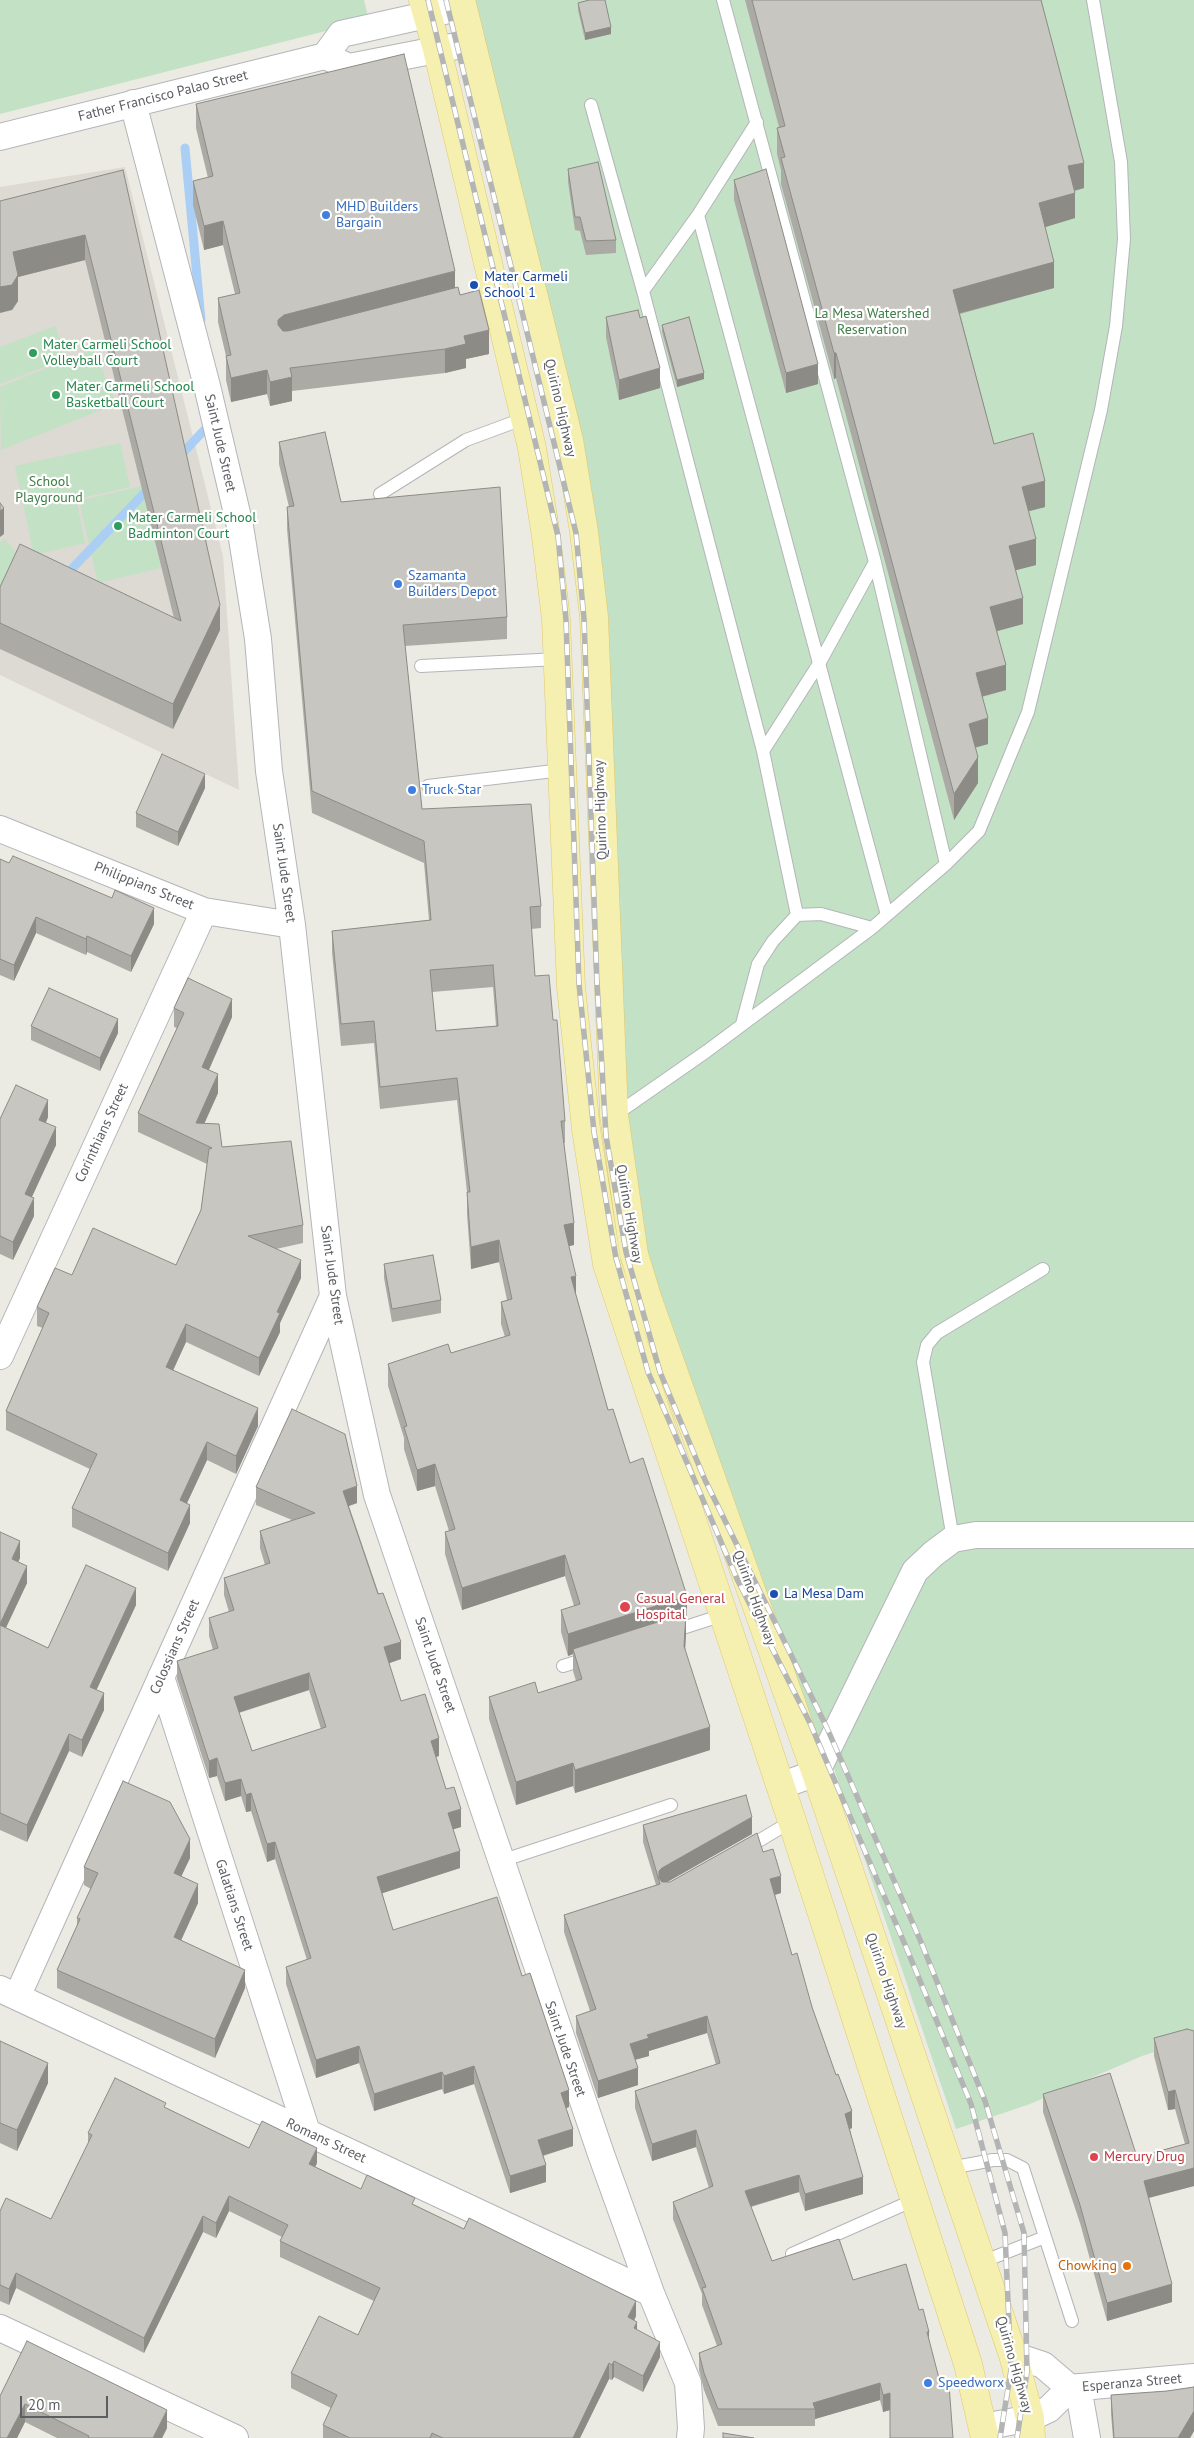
<!DOCTYPE html>
<style>
body{margin:0}
#map{position:relative;width:1194px;height:2438px;overflow:hidden;background:#ecebe3;font-family:"PT Sans",sans-serif}
canvas{display:block}
.scale{position:absolute;left:20px;top:2396px;width:88px;height:22px;box-sizing:border-box;border:2px solid #5b5e62;border-top:0;padding-left:6px;font-size:15px;line-height:18px;white-space:nowrap;color:#5b5e62;-webkit-text-stroke:4px #fff;paint-order:stroke}
</style>
<div id="map">
<canvas width="1194" height="2438"></canvas>
<div class="scale">20 m</div>
</div>
<script>
const context = document.querySelector('canvas').getContext('2d');
context.lineJoin = 'round';
function fill(path, color) {
  context.fillStyle = color;
  context.fill(path, 'evenodd');
}
function toPath(rows) {
  const path = new Path2D();
  for (const r of rows) {
    path.moveTo(r[0], r[1]);
    for (let i = 2; i < r.length; i += 2) path.lineTo(r[i], r[i + 1]);
  }
  return path;
}
function strokePath(path, color, width, dash) {
  context.strokeStyle = color;
  context.lineWidth = width;
  context.lineCap = dash ? 'butt' : 'round';
  context.setLineDash(dash || []);
  context.stroke(path);
}
function drawText(font, color, halo, rows, align = 'center') {
  context.font = font + ' "PT Sans",sans-serif';
  context.lineWidth = 4.5;
  context.setLineDash([]);
  context.textBaseline = 'middle';
  context.strokeStyle = halo;
  context.fillStyle = color;
  for (const [text, x, y, turn = 0] of rows) {
    context.save();
    context.translate(x, y);
    context.rotate((+turn || 0) * Math.PI / 180);
    context.textAlign = isNaN(turn) ? turn : align;
    if (halo) context.strokeText(text, 0, 0);
    context.fillText(text, 0, 0);
    context.restore();
  }
}
fill(toPath([
 [125,167,223,556,239,790,0,675,0,187]
]), '#dcdad2');
fill(toPath([
 [0,0,364,0,369,20,0,114],
 [461,0,1194,0,1194,2045,1186,2042,1142,2056,1030,2104,956,2129,827,1748,816,1773,634,1254,594,617],
 [55,326,67,358,0,384,0,347],
 [94,349,116,404,1,450,0,387],
 [120,443,130,487,76,499,85,543,34,555,15,466],
 [142,486,161,568,98,583,79,501],
 [5,539,21,559,0,606,0,542]
]), '#c3e1c5');
strokePath(toPath([
 [185,148,201,320],
 [178,458,209,425,209,420],
 [64,577,150,487]
]), '#abcff4', 9);
const lane = toPath([
 [723,0,875,562,946,864],
 [591,105,643,291,763,751,797,915,773,941,758,964,742,1024],
 [698,215,887,915],
 [643,291,698,215,757,122],
 [380,494,466,440,520,420,520,411],
 [421,666,558,659],
 [763,751,820,662,875,562],
 [428,786,562,770],
 [797,915,821,914,872,928],
 [615,1115,707,1051,872,928,946,864,979,831,1028,712,1101,410,1116,326,1124,239,1121,162,1093,0],
 [953,1539,923,1362,927,1345,937,1333,1043,1269],
 [670,1632,723,1615],
 [563,1666,589,1658],
 [745,1849,792,1821],
 [501,1861,671,1805],
 [950,2168,993,2160,1007,2160,1023,2168,1072,2321],
 [792,2254,914,2200],
 [982,2262,1045,2237]
]);
const street = toPath([
 [325,56,341,34,462,7],
 [133,103,207,386,240,526,258,639,269,771,292,925,333,1296,377,1495,601,2154,651,2293,688,2383,691,2428,690,2438],
 [0,137,325,56,349,67,472,43],
 [0,829,204,911,292,925],
 [0,1356,204,911],
 [161,1677,307,2132],
 [780,1786,816,1773,915,1571,933,1554,953,1539,976,1535,1194,1535],
 [0,1989,651,2293],
 [17,1997,333,1296],
 [0,2328,235,2438],
 [1013,2355,1043,2365,1070,2388],
 [1078,2387,1087,2438],
 [984,2427,1030,2418,1049,2409,1070,2388,1194,2377]
]);
const primary = toPath([
 [423,0,437,49,532,448,546,536,556,619,571,987,586,1129,607,1264,792,1821,968,2364,985,2438],
 [461,0,569,440,584,532,594,617,614,1115,634,1254,648,1300,816,1773,1013,2355,1030,2418,1031,2438]
]);
strokePath(lane, '#b4b5b9', 14);
strokePath(street, '#b4b5b9', 28);
strokePath(primary, '#dfc869', 29);
strokePath(lane, '#fff', 12);
strokePath(street, '#fff', 26);
strokePath(primary, '#f5efb0', 28);
const rail = toPath([
 [428,0,558,536,566,620,579,984,594,1132,616,1258,648,1372,737,1579,810,1723,906,1947,971,2104,1005,2233,1011,2370,1000,2438],
 [446,0,576,533,584,619,597,983,606,1136,626,1252,660,1372,705,1480,827,1728,921,1942,985,2101,1024,2233,1027,2372,1017,2438]
]);
strokePath(rail, '#b3b4b4', 5.5);
strokePath(rail, '#fff', 4, [11]);
fill(toPath([
 [745,0,1041,0,1084,188,1075,191,1075,218,1045,227,1054,288,960,314,994,444,1045,507,1029,511,1036,565,1016,570,1023,624,997,631,1006,690,982,697,988,744,975,748,978,783,954,820,836,378,834,379,781,184,781,170,777,154,777,128,779,127],
 [578,3,611,34,585,40,578,10],
 [196,104,455,288,460,295,489,354,466,359,466,368,445,373,292,391,292,401,270,406,267,394,231,402,226,380,226,356,218,322,218,298,235,294,223,245,204,250,193,205,193,181,208,178,196,128],
 [568,169,616,240,616,253,586,255,580,231,575,230,568,182],
 [123,170,220,630,173,729,0,649,0,587,174,618,85,260,18,277,18,301,12,310,0,201],
 [734,180,818,384,786,393,734,200],
 [606,317,660,388,619,400,606,337],
 [662,325,704,379,677,387,662,332],
 [279,442,341,502,507,617,507,639,405,646,422,809,541,906,541,928,531,929,535,976,553,1020,565,1121,565,1143,564,1143,574,1245,569,1246,576,1295,608,1410,630,1463,687,1618,686,1618,685,1650,710,1750,575,1793,573,1786,516,1805,489,1719,489,1697,538,1693,576,1681,573,1671,573,1654,568,1656,561,1632,561,1610,574,1606,565,1576,462,1610,445,1554,445,1532,449,1531,435,1486,417,1491,404,1449,404,1438,388,1386,388,1364,451,1353,505,1337,501,1324,501,1302,507,1300,499,1262,471,1269,467,1214,467,1192,457,1100,380,1109,374,1043,341,1046,332,952,332,931,429,920,424,863,312,813,287,529,287,507,289,507,279,464],
 [493,987,496,1026,436,1031,432,992],
 [205,788,178,846,136,827,136,813],
 [0,859,154,924,131,972,87,952,86,955,36,933,14,981,0,975],
 [174,1008,232,1017,209,1070,218,1093,204,1124,222,1147,303,1225,303,1243,276,1249,301,1278,280,1323,280,1332,259,1376,186,1342,173,1370,258,1426,236,1474,207,1460,187,1503,190,1523,168,1571,72,1527,72,1508,90,1469,6,1430,6,1411,43,1328,37,1326,37,1307,72,1275,176,1265,201,1210,207,1164,138,1132,138,1113,177,1028,174,1027],
 [31,1026,118,1033,100,1071,31,1040],
 [48,1117,46,1123,56,1145,31,1197,34,1216,13,1260,0,1254,0,1119],
 [384,1264,441,1300,441,1313,392,1322,384,1278],
 [256,1487,357,1503,349,1506,401,1659,389,1663,401,1701,439,1756,436,1757,446,1789,461,1827,453,1829,460,1868,382,1893,393,1930,522,1976,569,2107,566,2108,573,2146,543,2156,546,2182,510,2193,474,2084,444,2094,442,2089,374,2111,359,2063,316,2078,286,1984,286,1967,307,1960,275,1859,267,1862,251,1811,246,1812,241,1796,225,1801,217,1776,209,1778,177,1679,177,1661,213,1650,209,1636,209,1618,229,1612,224,1595,224,1578,265,1565,260,1548,260,1531,292,1520,256,1505],
 [309,1690,321,1729,252,1751,239,1713],
 [0,1532,20,1558,18,1562,27,1583,6,1628,48,1648,136,1605,96,1690,104,1710,82,1757,69,1751,27,1842,0,1830],
 [643,1825,752,1834,667,1882,670,1882,763,1852,781,1893,775,1895,792,1955,812,2007,852,2128,850,2129,863,2194,805,2211,799,2192,751,2207,772,2261,839,2239,890,2410,883,2412,880,2400,815,2419,815,2426,718,2426,704,2390,699,2370,699,2353,717,2346,702,2305,702,2294,673,2219,673,2202,709,2188,696,2147,652,2161,635,2108,635,2091,716,2065,707,2033,649,2051,649,2056,635,2060,638,2085,598,2098,576,2033,576,2016,590,2011,564,1932,564,1915,656,1885,643,1842],
 [190,1858,181,1876,198,1903,181,1940,245,1988,215,2058,57,1988,57,1970,77,1926,77,1918,91,1889,84,1885,84,1867],
 [1194,2031,1194,2186,1149,2198,1172,2302,1107,2321,1080,2223,1043,2112,1043,2094,1137,2157,1185,2144,1175,2109,1168,2110,1154,2056,1154,2038],
 [0,2041,48,2083,17,2151,0,2143],
 [166,2108,249,2148,317,2163,315,2167,361,2189,415,2205,636,2316,634,2321,637,2330,660,2357,643,2392,614,2377,612,2380,609,2379,580,2438,323,2438,323,2425,331,2408,291,2388,291,2373,358,2335,374,2301,280,2257,280,2241,282,2237,229,2211,216,2238,203,2232,144,2353,16,2288,9,2305,0,2301,0,2211,51,2219,88,2144,88,2133],
 [1194,2387,1194,2431,1190,2438,1113,2438,1111,2414,1111,2395,1167,2391],
 [0,2396,167,2428,162,2438,57,2438,25,2422,17,2438,0,2438]
]), '#acaaa5');
fill(toPath([
 [611,27,611,34,585,40,585,33],
 [1084,163,1084,188,1068,192,1068,166],
 [1075,193,1075,218,1039,229,1039,203],
 [223,221,223,245,204,250,204,226],
 [85,235,85,260,18,277,18,301,12,310,0,313,0,287,13,252],
 [1054,262,1054,288,953,315,953,290],
 [455,271,455,295,278,344,278,320,284,315],
 [489,330,489,354,466,359,466,368,445,373,445,349,464,336],
 [834,353,836,353,836,378,834,379],
 [818,364,818,384,786,393,786,373],
 [660,368,660,388,619,400,619,380],
 [267,370,267,394,231,402,231,378],
 [704,373,704,379,677,387,677,380],
 [292,377,292,401,270,406,270,382],
 [1045,481,1045,507,1022,513,1022,487],
 [4,508,4,534,0,537,0,511],
 [1036,539,1036,565,1009,572,1009,546],
 [1023,598,1023,624,990,633,990,607],
 [220,605,220,630,173,729,173,704],
 [1006,665,1006,690,976,698,976,673],
 [988,718,988,744,969,749,969,724],
 [978,757,978,783,954,820,954,794],
 [205,774,205,788,178,846,178,832],
 [154,908,154,924,131,972,131,956],
 [36,917,36,933,14,981,14,965],
 [87,936,87,952,86,955,86,939],
 [232,999,232,1017,202,1085,202,1067],
 [118,1019,118,1033,100,1071,100,1058],
 [218,1074,218,1093,196,1142,196,1123],
 [48,1100,48,1117,39,1137,39,1120],
 [56,1127,56,1145,25,1212,25,1194],
 [34,1198,34,1216,13,1260,13,1242],
 [574,1223,574,1245,564,1247,564,1225],
 [499,1240,499,1262,471,1269,471,1247],
 [301,1260,301,1278,280,1323,280,1332,259,1376,259,1358,277,1312],
 [576,1276,576,1298,571,1277],
 [186,1324,186,1342,166,1386,166,1367],
 [258,1408,258,1426,236,1474,236,1456],
 [207,1442,207,1460,180,1518,180,1500],
 [435,1464,435,1486,417,1491,417,1470],
 [357,1486,357,1503,343,1508,343,1491],
 [190,1505,190,1523,168,1571,168,1553],
 [20,1541,20,1558,12,1576,12,1559],
 [565,1555,565,1576,462,1610,462,1588],
 [27,1566,27,1583,0,1640,0,1624],
 [136,1588,136,1605,90,1704,90,1687],
 [687,1596,687,1618,686,1618,686,1635,684,1669,573,1649,573,1654,568,1656,568,1634],
 [401,1642,401,1659,384,1665,384,1647],
 [309,1673,309,1690,234,1714,234,1697],
 [104,1693,104,1710,82,1757,82,1740],
 [710,1727,710,1750,575,1793,575,1770],
 [69,1734,69,1751,27,1842,27,1825],
 [439,1738,439,1756,431,1758,431,1741],
 [217,1758,217,1776,209,1778,209,1761],
 [573,1763,573,1786,516,1805,516,1782],
 [241,1779,241,1796,225,1801,225,1783],
 [251,1793,251,1811,246,1812,246,1795],
 [461,1809,461,1827,448,1831,448,1813],
 [752,1817,752,1834,662,1885,660,1884,659,1880,659,1871,662,1868],
 [190,1839,190,1858,174,1892,174,1873],
 [275,1842,275,1859,267,1862,267,1844],
 [460,1851,460,1868,377,1895,377,1877],
 [781,1876,781,1893,770,1896,770,1879],
 [198,1884,198,1903,174,1956,174,1937],
 [245,1970,245,1988,215,2058,215,2039],
 [707,2016,707,2033,649,2051,649,2056,630,2061,630,2044,647,2035],
 [359,2046,359,2063,316,2078,316,2060],
 [48,2063,48,2083,17,2151,17,2130],
 [474,2066,474,2084,444,2094,444,2076],
 [638,2068,638,2085,598,2098,598,2081],
 [442,2072,442,2089,374,2111,374,2094],
 [569,2090,569,2107,561,2110,561,2093],
 [1175,2090,1175,2109,1168,2110,1168,2092],
 [852,2111,852,2128,845,2131,845,2114],
 [573,2129,573,2146,538,2157,538,2140],
 [696,2130,696,2147,652,2161,652,2144],
 [317,2148,317,2163,309,2179,309,2164],
 [546,2165,546,2182,510,2193,510,2176],
 [1194,2168,1194,2186,1144,2199,1144,2181],
 [799,2175,799,2192,745,2208,745,2191],
 [863,2177,863,2194,805,2211,805,2194],
 [229,2196,229,2211,216,2238,216,2223],
 [203,2216,203,2232,144,2353,144,2338],
 [16,2273,16,2288,9,2305,9,2289],
 [1172,2284,1172,2302,1107,2321,1107,2303],
 [636,2301,636,2316,628,2333,628,2317],
 [637,2322,637,2338,634,2328],
 [927,2332,929,2332,929,2349],
 [660,2342,660,2357,643,2392,643,2376],
 [614,2361,614,2377,612,2380,612,2365],
 [609,2363,609,2379,580,2438,573,2438],
 [880,2383,880,2400,815,2419,815,2409,813,2403],
 [890,2393,890,2410,883,2412,883,2395],
 [25,2404,25,2422,17,2438,7,2438],
 [167,2410,167,2428,162,2438,153,2438],
 [1194,2411,1194,2431,1190,2438,1178,2438]
]), '#8c8b86');
const building = toPath([
 [589,0,605,0,611,27,585,33,578,3,589,0],
 [752,0,1041,0,1084,163,1068,166,1075,193,1039,203,1054,262,953,290,994,444,1033,433,1045,481,1022,487,1036,539,1009,546,1023,598,990,607,1006,665,976,673,988,718,969,724,978,757,954,794,836,353,834,353,781,158,785,157,777,128,785,126,752,0],
 [404,54,455,271,284,315,278,320,278,325,283,331,288,331,458,287,460,295,479,290,489,330,464,336,466,344,445,349,290,368,292,377,270,382,267,370,231,378,226,356,231,355,218,298,240,293,223,221,204,226,193,181,213,176,196,104,404,54],
 [598,162,616,240,586,241,580,217,575,217,568,169,598,162],
 [766,169,818,364,786,373,734,180,766,169],
 [123,170,220,605,173,704,0,623,0,587,20,544,181,621,85,235,13,252,18,275,12,285,0,287,0,201,123,170],
 [638,310,640,318,646,316,660,368,619,380,606,317,638,310],
 [689,317,704,373,677,380,662,325,689,317],
 [325,432,341,502,500,487,507,617,403,625,422,809,531,804,541,906,530,907,535,976,549,975,553,1020,557,1020,565,1121,561,1121,574,1223,564,1225,576,1276,571,1277,608,1410,613,1409,630,1463,643,1458,687,1596,568,1634,561,1610,580,1604,565,1555,462,1588,445,1532,455,1529,435,1464,417,1470,404,1427,407,1426,388,1364,448,1344,451,1353,510,1335,501,1302,512,1299,499,1240,471,1247,467,1192,470,1192,457,1078,380,1087,374,1021,341,1024,332,931,431,920,424,841,312,791,287,507,294,506,279,442,325,432],
 [493,965,498,1026,436,1031,430,970,493,965],
 [0,503,4,508,0,511,0,503],
 [162,754,205,774,178,832,136,813,162,754],
 [13,856,112,898,115,890,154,908,131,956,87,936,86,939,36,917,14,965,0,959,0,859,9,863,13,856],
 [188,978,232,999,202,1067,218,1074,196,1123,219,1124,222,1147,291,1141,303,1225,248,1236,301,1260,277,1312,280,1313,259,1358,186,1324,166,1367,258,1408,236,1456,207,1442,180,1500,190,1505,168,1553,72,1508,97,1454,6,1411,49,1313,37,1307,55,1268,72,1275,93,1228,176,1265,201,1210,209,1149,212,1148,138,1113,184,1013,174,1008,188,978],
 [49,988,118,1019,100,1058,31,1026,49,988],
 [16,1085,48,1100,39,1120,56,1127,25,1194,34,1198,13,1242,0,1236,0,1119,16,1085],
 [433,1255,441,1300,392,1309,384,1264,433,1255],
 [292,1409,345,1434,357,1486,343,1491,378,1594,383,1593,401,1642,384,1647,401,1701,425,1694,439,1738,431,1741,446,1789,454,1787,461,1809,448,1813,460,1851,377,1877,393,1930,497,1897,522,1976,530,1973,569,2090,561,2093,573,2129,538,2140,546,2165,510,2176,474,2066,444,2076,442,2072,374,2094,359,2046,316,2060,286,1967,311,1958,275,1842,267,1844,251,1793,246,1795,241,1779,225,1783,217,1758,209,1761,177,1661,218,1648,209,1618,234,1610,224,1578,270,1563,260,1531,315,1513,256,1487,292,1409],
 [309,1673,326,1727,252,1751,234,1697,309,1673],
 [0,1532,20,1541,12,1559,27,1566,0,1624,0,1532],
 [86,1565,136,1588,90,1687,104,1693,82,1740,69,1734,27,1825,0,1813,0,1625,48,1648,86,1565],
 [686,1613,684,1646,710,1727,575,1770,573,1763,516,1782,489,1697,535,1682,538,1693,582,1679,573,1649,686,1613],
 [123,1781,170,1802,190,1839,174,1873,198,1884,174,1937,245,1970,215,2039,57,1970,80,1919,77,1918,98,1873,84,1867,123,1781],
 [746,1795,752,1817,662,1868,659,1871,659,1878,662,1882,670,1882,757,1833,763,1852,773,1849,781,1876,770,1879,792,1955,797,1953,812,2007,836,2075,838,2074,852,2111,845,2114,863,2177,805,2194,799,2175,745,2191,772,2261,839,2239,853,2280,906,2264,919,2310,923,2309,929,2332,927,2332,941,2386,949,2385,953,2438,890,2438,890,2393,883,2395,880,2383,813,2403,815,2409,718,2409,704,2373,699,2353,722,2344,702,2288,706,2287,673,2202,713,2186,696,2130,652,2144,635,2091,720,2063,707,2016,647,2035,649,2038,630,2044,638,2068,598,2081,576,2016,596,2009,564,1915,660,1884,643,1825,746,1795],
 [1187,2029,1194,2031,1194,2168,1144,2181,1172,2284,1107,2303,1080,2205,1043,2094,1110,2073,1137,2157,1189,2143,1175,2090,1168,2092,1154,2038,1187,2029],
 [0,2041,48,2063,17,2130,0,2123,0,2041],
 [115,2078,166,2103,164,2107,249,2148,262,2121,317,2148,309,2164,361,2189,367,2175,415,2198,412,2204,464,2229,469,2218,636,2301,628,2317,637,2322,634,2328,660,2342,643,2376,614,2361,612,2365,609,2363,573,2438,443,2438,432,2433,430,2438,350,2438,323,2425,337,2395,291,2373,319,2316,358,2335,380,2288,280,2241,288,2225,229,2196,216,2223,203,2216,144,2338,16,2273,9,2289,0,2285,0,2211,6,2198,51,2219,92,2135,88,2133,115,2078],
 [27,2341,167,2410,153,2438,88,2438,89,2436,25,2404,7,2438,0,2438,0,2396,27,2341],
 [1194,2387,1194,2411,1178,2438,1114,2438,1111,2395,1167,2391,1194,2387],
 [723,2433,754,2438,723,2438,723,2433]
]);
fill(building, '#c8c6c0');
strokePath(building, '#8c8b86', 1);
for (const [x, y, r, color] of [
 [326,215,5,"#3f7fe0"],
 [474,285,5,"#1a4fb4"],
 [33,353,5,"#2e9e5b"],
 [56,395,5,"#2e9e5b"],
 [118,526,5,"#2e9e5b"],
 [398,584,5,"#3f7fe0"],
 [412,790,5,"#3f7fe0"],
 [774,1594,5,"#1a4fb4"],
 [625,1607,6,"#e0444e"],
 [1094,2157,5,"#e0444e"],
 [1127,2266,5,"#e8710a"],
 [928,2383,5,"#3f7fe0"]
]) {
  const dot = new Path2D();
  dot.arc(x, y, r, 0, 2 * Math.PI);
  context.fillStyle = color;
  context.fill(dot);
  strokePath(dot, '#fff', 2);
}
drawText('14px', '#5b5e62', '#fff', [
 ["Father Francisco Palao Street",163,96,-14],
 ["Quirino Highway",560,408,77],
 ["Saint Jude Street",220,443,77],
 ["Quirino Highway",601,810,-92],
 ["Saint Jude Street",284,873,82],
 ["Philippians Street",144,886,22],
 ["Corinthians Street",102,1133,-65],
 ["Quirino Highway",629,1214,80],
 ["Saint Jude Street",332,1275,82],
 ["Quirino Highway",754,1598,70],
 ["Colossians Street",175,1647,-66],
 ["Saint Jude Street",435,1665,71],
 ["Galatians Street",234,1905,72],
 ["Quirino Highway",886,1981,71],
 ["Saint Jude Street",565,2049,71],
 ["Romans Street",326,2141,25],
 ["Quirino Highway",1014,2365,74],
 ["Esperanza Street",1132,2383,-5]
]);
drawText('14px', '#366cbe', '#fff', [
 ["MHD Builders",336,207],
 ["Bargain",336,223],
 ["Szamanta",408,576],
 ["Builders Depot",408,592],
 ["Truck Star",422,790],
 ["Speedworx",938,2383]
], 'left');
drawText('14px', '#164399', '#fff', [
 ["Mater Carmeli",484,277],
 ["School 1",484,293],
 ["La Mesa Dam",784,1594]
], 'left');
drawText('14px', '#3f7e47', '#fff', [
 ["La Mesa Watershed",872,314],
 ["Reservation",872,330],
 ["School",49,482],
 ["Playground",49,498]
]);
drawText('14px', '#27864d', '#fff', [
 ["Mater Carmeli School",43,345],
 ["Volleyball Court",43,361],
 ["Mater Carmeli School",66,387],
 ["Basketball Court",66,403],
 ["Mater Carmeli School",128,518],
 ["Badminton Court",128,534]
], 'left');
drawText('14px', '#be3a42', '#fff', [
 ["Casual General",636,1599],
 ["Hospital",636,1615],
 ["Mercury Drug",1104,2157]
], 'left');
drawText('14px', '#c56008', '#fff', [
 ["Chowking",1117,2266]
], 'right');
</script>
